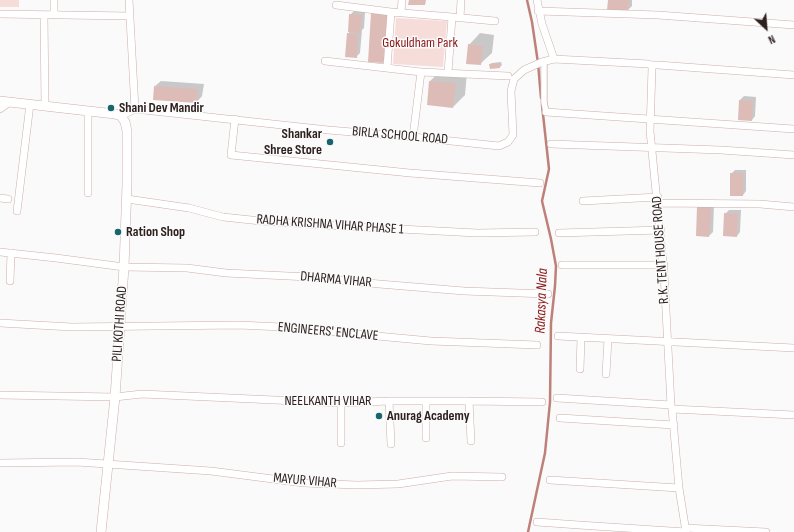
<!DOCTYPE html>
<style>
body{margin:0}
#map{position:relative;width:794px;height:532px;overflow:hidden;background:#fafafa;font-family:"Sofia Sans Condensed",sans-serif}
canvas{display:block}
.north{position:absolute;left:746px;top:8px;width:40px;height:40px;-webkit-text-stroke:3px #fafafa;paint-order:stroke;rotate:154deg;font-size:11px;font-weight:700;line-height:16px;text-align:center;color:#2d201f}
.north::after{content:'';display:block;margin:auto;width:14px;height:18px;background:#2d201f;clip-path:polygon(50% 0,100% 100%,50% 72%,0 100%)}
</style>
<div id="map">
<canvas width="794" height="532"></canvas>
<div class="north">N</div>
</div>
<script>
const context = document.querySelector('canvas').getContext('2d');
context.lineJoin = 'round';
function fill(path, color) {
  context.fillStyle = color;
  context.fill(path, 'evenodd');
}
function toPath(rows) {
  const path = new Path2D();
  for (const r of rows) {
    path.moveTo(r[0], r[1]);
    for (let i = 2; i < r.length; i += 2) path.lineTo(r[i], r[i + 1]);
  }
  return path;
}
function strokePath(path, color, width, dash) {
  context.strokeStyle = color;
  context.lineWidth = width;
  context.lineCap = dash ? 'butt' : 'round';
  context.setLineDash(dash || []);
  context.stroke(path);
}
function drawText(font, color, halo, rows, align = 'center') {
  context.font = font + ' "Sofia Sans Condensed",sans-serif';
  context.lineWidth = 3;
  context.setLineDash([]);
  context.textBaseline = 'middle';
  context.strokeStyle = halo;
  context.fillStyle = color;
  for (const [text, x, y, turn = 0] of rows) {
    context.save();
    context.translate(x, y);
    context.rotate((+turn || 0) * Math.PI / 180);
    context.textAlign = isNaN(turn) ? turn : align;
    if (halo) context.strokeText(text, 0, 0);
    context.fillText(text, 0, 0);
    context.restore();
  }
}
fill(toPath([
 [0,0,19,0,19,7,0,7],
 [396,18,447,21,443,67,393,64]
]), '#f7ddd9');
fill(toPath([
 [609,0,632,0,632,6,628,10],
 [354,11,365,12,364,28,362,30,360,53,356,57,348,34,350,31,350,15],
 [388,13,384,60,383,62,372,14],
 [480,33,494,35,492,53,480,64,469,45],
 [501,62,502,65,500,67,490,64,492,63],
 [442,70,467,72,465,95,453,107,430,81],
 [161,81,204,84,202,96,197,102,155,86],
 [744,96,756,97,755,116,752,120,740,100],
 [735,170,746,170,746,191,743,195,731,174],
 [702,204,714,204,713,232,709,236,698,208],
 [729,210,741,210,740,232,737,236,725,214]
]), '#0003');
strokePath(toPath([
 [527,0,532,22,538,63,541,98],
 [528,532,545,453,550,402,551,323,555,286,556,266,551,239,542,201,549,169,542,105]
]), '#be817a', 2.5);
fill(toPath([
 [409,0,426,0,425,5,408,5],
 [608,0,629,0,628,11,607,10],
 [371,13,387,14,383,63,368,62],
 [349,14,362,15,360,33,348,32],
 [347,33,358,34,357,58,345,57],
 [468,44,483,46,481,65,466,64],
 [500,63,500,68,490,69,489,64],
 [429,81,456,83,453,108,427,105],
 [154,86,198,89,197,103,153,100],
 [739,100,753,101,752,121,738,120],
 [730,173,743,173,743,196,730,196],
 [697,207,711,208,709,237,696,236],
 [724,213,738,214,737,237,723,236]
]), '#ddbbb7');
const pedestrian = toPath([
 [544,62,544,102,546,112]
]);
const minor = toPath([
 [129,0,135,109],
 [336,5,391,12],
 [538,11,658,15,794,25],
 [401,12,402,0],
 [0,14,130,16],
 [54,14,54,0],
 [44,15,45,106],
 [452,17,495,21],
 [460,18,461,0],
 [554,59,649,64,651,65,652,68,650,131,664,273,671,405,672,409,679,488,686,532],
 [325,61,421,72,413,137],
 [651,65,658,65,794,75],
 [387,68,391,12,452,17,448,73],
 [421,72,508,76],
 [0,109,10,102],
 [546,112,794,129],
 [121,116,135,109,328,130,413,137,499,146,508,142,513,135,511,91,514,79,524,70,542,62,554,59,542,24,537,0],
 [235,119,231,155,410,173,540,183],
 [551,144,721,150,794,155],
 [88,193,88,111],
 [0,198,8,199],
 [127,199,189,208,223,217,261,221,323,225,477,233,535,232],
 [583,201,658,197],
 [658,203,760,204,794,207],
 [17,211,30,104],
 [559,233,661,230],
 [0,252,56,258,124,267,187,268,226,273,309,277,379,284,464,291,548,294],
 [562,265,664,265],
 [10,281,11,253],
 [0,323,72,327,239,325,303,328,355,334,431,341,537,345],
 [558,336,794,348],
 [580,369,581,338],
 [606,374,608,339],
 [0,395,115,397,142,394,341,403,389,401,469,401,542,402],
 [557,398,671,405],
 [389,401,391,444],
 [469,401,471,441],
 [426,402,426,438],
 [672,409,794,415],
 [560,418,674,425],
 [341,443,341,403],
 [0,463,77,462,211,471,304,483,357,485,398,484,452,476,502,477],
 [550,480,679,488],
 [537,522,579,525,686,532],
 [685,528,766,532]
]);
const tertiary = toPath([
 [0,101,115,114,121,116,125,122,127,131,127,185,124,267,115,397,101,532]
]);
strokePath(pedestrian, '#ceada9', 7);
strokePath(minor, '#ceada9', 8);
strokePath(tertiary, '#ceada9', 10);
strokePath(pedestrian, '#fff', 5.5);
strokePath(minor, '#fff', 7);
strokePath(tertiary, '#fff', 9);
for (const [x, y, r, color] of [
 [111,108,4,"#18656e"],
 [330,142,4,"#18656e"],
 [118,232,4,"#18656e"],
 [379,416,4,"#18656e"]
]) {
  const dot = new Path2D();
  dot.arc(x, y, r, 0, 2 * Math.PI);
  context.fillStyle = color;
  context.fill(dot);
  strokePath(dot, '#fafafa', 1.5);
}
drawText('14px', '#8b1617', '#fafafa', [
 ["Gokuldham Park",420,43]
]);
drawText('bold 14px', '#2d201f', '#fafafa', [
 ["Shani Dev Mandir",119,108],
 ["Shankar",322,134,"right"],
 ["Shree Store",322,150,"right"],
 ["Ration Shop",126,232],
 ["Anurag Academy",387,416]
], 'left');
drawText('14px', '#2d201f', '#fafafa', [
 ["BIRLA SCHOOL ROAD",400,136,5],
 ["RADHA KRISHNA VIHAR PHASE 1",330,225,4],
 ["R.K. TENT HOUSE ROAD",661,250,-94],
 ["DHARMA VIHAR",336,280,5],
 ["PILI KOTHI ROAD",120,324,-86],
 ["ENGINEERS' ENCLAVE",328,332,5],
 ["NEELKANTH VIHAR",328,401],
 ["MAYUR VIHAR",305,481,5]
]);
drawText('italic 15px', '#8b1516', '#fafafa', [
 ["Rakasya Nala",542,301,-88]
]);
</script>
